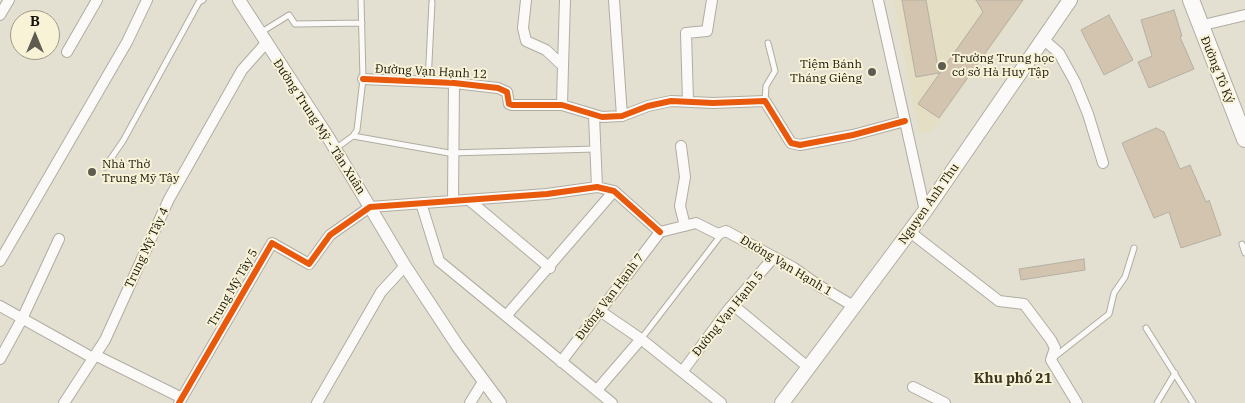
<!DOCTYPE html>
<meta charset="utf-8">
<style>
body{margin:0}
#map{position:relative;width:1245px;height:403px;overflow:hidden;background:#e3e0d1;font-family:"IBM Plex Serif",serif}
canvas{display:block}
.north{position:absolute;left:10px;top:10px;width:50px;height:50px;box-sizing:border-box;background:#f8f2d7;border:1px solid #9e9a85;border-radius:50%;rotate:0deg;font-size:14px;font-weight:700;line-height:20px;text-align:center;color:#17150b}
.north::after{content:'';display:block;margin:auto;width:18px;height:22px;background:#5e5c50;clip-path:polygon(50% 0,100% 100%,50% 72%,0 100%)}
</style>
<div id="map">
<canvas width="1245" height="403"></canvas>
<div class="north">B</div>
</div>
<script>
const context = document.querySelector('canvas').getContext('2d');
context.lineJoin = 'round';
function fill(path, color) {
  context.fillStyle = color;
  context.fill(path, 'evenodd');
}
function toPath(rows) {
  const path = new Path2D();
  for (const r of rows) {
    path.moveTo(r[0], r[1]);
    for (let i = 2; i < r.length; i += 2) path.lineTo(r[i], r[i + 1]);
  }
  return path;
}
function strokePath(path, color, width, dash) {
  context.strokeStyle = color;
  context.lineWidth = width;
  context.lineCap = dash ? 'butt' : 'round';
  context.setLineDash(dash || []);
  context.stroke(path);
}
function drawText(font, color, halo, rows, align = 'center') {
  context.font = font + ' "IBM Plex Serif",serif';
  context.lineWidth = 4;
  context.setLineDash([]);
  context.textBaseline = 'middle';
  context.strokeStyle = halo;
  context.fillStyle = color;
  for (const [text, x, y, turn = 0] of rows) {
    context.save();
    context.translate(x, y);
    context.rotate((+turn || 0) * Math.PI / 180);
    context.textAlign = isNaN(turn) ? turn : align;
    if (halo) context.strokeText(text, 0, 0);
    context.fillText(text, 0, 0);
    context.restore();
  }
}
fill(toPath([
 [894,0,1025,0,931,133,918,132]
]), '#e3dec4');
const building = toPath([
 [902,0,926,0,939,73,916,77,902,0],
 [976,0,1023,0,939,118,918,104,983,12,976,0],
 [1174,10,1182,36,1180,37,1194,69,1149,88,1138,62,1152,56,1141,20,1174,10],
 [1109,15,1133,60,1104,75,1081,30,1109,15],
 [1156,128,1164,132,1180,169,1190,165,1206,202,1209,200,1221,235,1181,248,1169,212,1154,218,1122,143,1156,128],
 [1084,259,1085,270,1021,280,1019,269,1084,259]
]);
fill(building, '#d2c4ae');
strokePath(building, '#b4afa4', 1);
const service = toPath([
 [260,33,289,15,295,24,362,23],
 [428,82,432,2],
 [765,101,766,86,775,71,768,43],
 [353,136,449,153,596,149],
 [335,149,353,136,357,130,363,79,361,0],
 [105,167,123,141,199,2,203,0],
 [1242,244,1245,253],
 [1146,328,1193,403],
 [641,339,721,235],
 [1053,358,1109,314,1114,293,1125,277,1134,248],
 [1157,403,1175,373]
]);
const minor = toPath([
 [526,0,523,28,526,41,546,50,563,66,562,105],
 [614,0,622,116],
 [878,0,925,211],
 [0,15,9,0],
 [1199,26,1245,15],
 [1043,39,1059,53,1075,82,1088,114,1103,163],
 [67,52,97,0],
 [563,66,565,0],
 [363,79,454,83,498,88,507,92,509,104,512,105,562,105,602,117,622,116,648,106,671,101,713,103,765,101,791,143,800,145,853,135,905,121],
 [688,101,686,33,707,31,712,0],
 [594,116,597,187],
 [681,146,685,177,680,206,685,226],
 [469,200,550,268],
 [453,201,454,83],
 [421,203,439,261,612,403],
 [660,232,696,223,718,234,726,231,794,268,818,285,855,307],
 [910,232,999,301,1024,304,1051,340,1055,348,1051,360,1077,403],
 [0,261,127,42,147,0],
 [733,305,809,368],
 [0,306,93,358],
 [600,311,641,339,721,403],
 [506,316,614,191],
 [95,355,182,398],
 [0,359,22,319,59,239],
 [561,362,660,232],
 [682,372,728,310,774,257],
 [913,387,945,403],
 [597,390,641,339],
 [64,403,105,340,169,199,242,70,266,43],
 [179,403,272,243,309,264,330,235,370,207,547,194,597,187,614,191,660,232],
 [317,403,381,292,405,266],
 [470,403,483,382]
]);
const tertiary = toPath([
 [239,0,328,137,405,266,457,345,500,403]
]);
const secondary = toPath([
 [782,403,925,211,1070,0]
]);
const primary = toPath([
 [1191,0,1245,139]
]);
strokePath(service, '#afada2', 7);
strokePath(minor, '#afada2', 12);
strokePath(tertiary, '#afada2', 14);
strokePath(secondary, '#afada2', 16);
strokePath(primary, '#afada2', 18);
strokePath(service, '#fbfaf8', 5);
strokePath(minor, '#fbfaf8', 10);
strokePath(tertiary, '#fbfaf8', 12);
strokePath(secondary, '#fbfaf8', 14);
strokePath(primary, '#fbfaf8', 16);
strokePath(toPath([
 [363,79,454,83,498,88,507,92,509,104,512,105,562,105,602,117,622,116,648,106,671,101,713,103,765,101,791,143,800,145,853,135,905,121],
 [179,403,272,243,309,264,330,235,370,207,547,194,597,187,614,191,660,232]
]), '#e8590c', 6);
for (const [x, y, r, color] of [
 [942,66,5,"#5e5c50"],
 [872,72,5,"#5e5c50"],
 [92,172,5,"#5e5c50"]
]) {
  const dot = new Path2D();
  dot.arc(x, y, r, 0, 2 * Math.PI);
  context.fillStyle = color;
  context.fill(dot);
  strokePath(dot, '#f8f2d7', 2);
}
drawText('12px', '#17150b', '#f8f2d7', [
 ["Trường Trung học",952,59],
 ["cơ sở Hà Huy Tập",952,73],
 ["Tiệm Bánh",862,65,"right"],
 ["Tháng Giêng",862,79,"right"],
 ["Nhà Thờ",102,165],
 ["Trung Mỹ Tây",102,179]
], 'left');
drawText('12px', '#17150b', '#f8f2d7', [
 ["Đường Tô Ký",1217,70,68],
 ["Đường Vạn Hạnh 12",431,72,3],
 ["Đường Trung Mỹ - Tân Xuân",319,127,57],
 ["Nguyen Anh Thu",929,204,-55],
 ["Trung Mỹ Tây 4",147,248,-65],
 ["Đường Vạn Hạnh 1",786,266,31],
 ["Trung Mỹ Tây 5",233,288,-60],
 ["Đường Vạn Hạnh 7",610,297,-53],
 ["Đường Vạn Hạnh 5",728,314,-51]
]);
drawText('bold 14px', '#3a361f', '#f8f2d7', [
 ["Khu phố 21",1013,379]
]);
</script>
